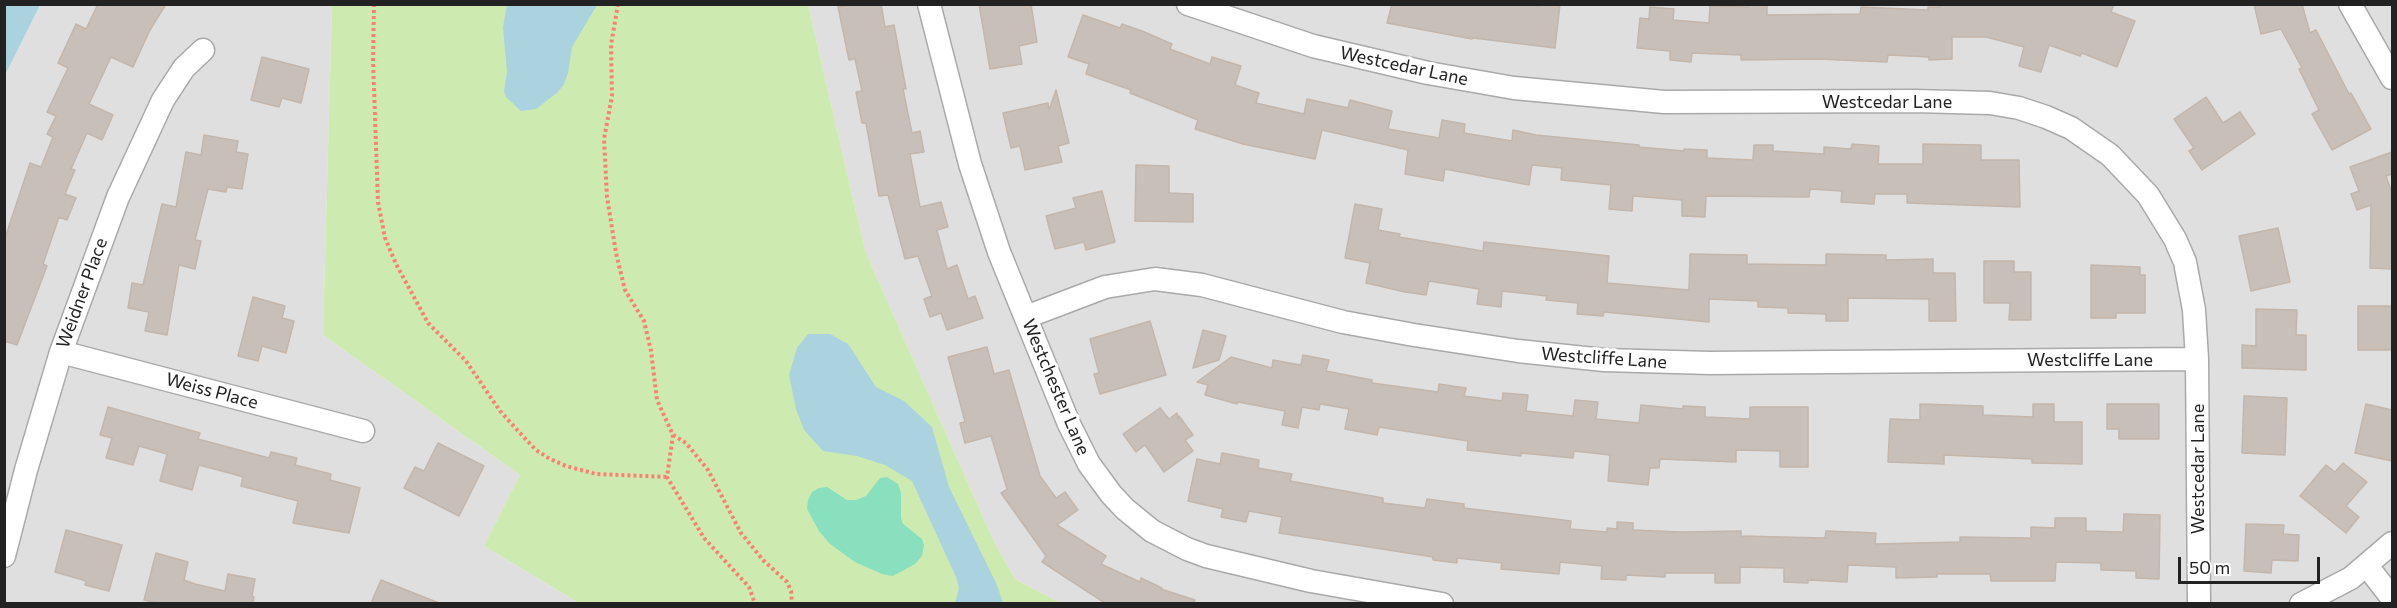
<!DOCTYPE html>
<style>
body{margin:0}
#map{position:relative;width:2397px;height:608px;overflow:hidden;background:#f2efe9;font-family:Commissioner,sans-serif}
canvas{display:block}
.frame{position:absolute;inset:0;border:6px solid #222;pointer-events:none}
.scale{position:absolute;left:2178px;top:557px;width:142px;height:27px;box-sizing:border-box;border:3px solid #222;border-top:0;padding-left:8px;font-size:18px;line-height:21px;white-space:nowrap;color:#222;-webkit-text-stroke:4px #fff;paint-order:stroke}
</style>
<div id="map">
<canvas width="2397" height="608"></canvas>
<div class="frame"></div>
<div class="scale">50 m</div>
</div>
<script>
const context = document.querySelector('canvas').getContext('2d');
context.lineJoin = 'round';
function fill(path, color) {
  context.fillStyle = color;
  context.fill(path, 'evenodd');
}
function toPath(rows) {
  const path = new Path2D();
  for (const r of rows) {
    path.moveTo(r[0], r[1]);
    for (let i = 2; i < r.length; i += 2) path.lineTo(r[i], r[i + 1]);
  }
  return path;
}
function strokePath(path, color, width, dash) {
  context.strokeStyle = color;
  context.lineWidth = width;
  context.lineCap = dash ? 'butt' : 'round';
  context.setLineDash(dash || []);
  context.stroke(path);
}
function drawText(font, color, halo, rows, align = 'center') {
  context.font = font + ' Commissioner,sans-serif';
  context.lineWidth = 6;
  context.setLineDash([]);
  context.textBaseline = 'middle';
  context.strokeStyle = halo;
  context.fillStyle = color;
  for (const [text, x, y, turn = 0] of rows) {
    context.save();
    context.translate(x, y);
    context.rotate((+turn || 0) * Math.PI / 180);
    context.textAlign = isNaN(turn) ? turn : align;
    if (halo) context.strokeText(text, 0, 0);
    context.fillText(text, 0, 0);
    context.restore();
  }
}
fill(toPath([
 [40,5,332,5,323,335,520,475,484,546,579,603,5,603,4,75],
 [808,5,2392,5,2392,603,1060,603,1015,579,994,542,865,251]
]), '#e0dfdf');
fill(toPath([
 [332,5,808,5,865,251,994,542,1015,579,1060,603,579,603,484,546,520,475,323,335]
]), '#cdebb0');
fill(toPath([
 [887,477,898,484,901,493,901,518,903,524,922,539,924,545,922,556,915,564,893,576,882,574,855,562,830,544,819,531,807,509,808,500,812,492,819,488,827,487,847,500,856,500,866,496,880,478]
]), '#88e0be');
fill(toPath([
 [5,4,40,5,5,75,4,5],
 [507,5,597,5,572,47,568,73,564,84,558,92,536,109,521,111,506,97,504,91,507,72,503,27],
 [808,334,830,334,848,344,876,387,904,401,932,427,949,487,997,585,1003,603,955,603,959,588,956,577,912,481,885,465,857,456,823,451,804,430,796,409,789,375,797,348]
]), '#aad3df');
const building = toPath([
 [98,4,166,4,150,30,133,67,111,57,89,104,113,115,102,140,87,133,71,169,75,170,65,194,76,198,67,220,59,217,43,264,47,266,17,345,4,341,4,241,30,163,41,167,53,137,47,134,56,116,47,112,68,68,58,63,76,24,86,29,98,4],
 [851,4,881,4,885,27,894,25,906,89,903,89,912,133,920,131,924,152,910,154,920,207,941,202,948,227,937,230,947,269,957,265,968,299,975,296,983,318,947,330,941,313,930,317,924,299,932,296,918,256,905,259,888,195,879,196,866,123,862,123,856,92,862,91,855,59,849,60,838,7,851,4],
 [979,4,1031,4,1037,42,1019,46,1022,64,990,69,979,4],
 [1392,4,1525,4,1539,6,1539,4,1560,4,1555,48,1473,38,1472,39,1387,23,1392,4],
 [1749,4,1767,4,1767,15,1860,14,1861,7,1928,10,1928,7,1940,7,1940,4,2114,4,2111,12,2135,21,2117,67,2082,53,2080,56,2049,45,2041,72,2019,66,2024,47,1986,37,1952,37,1952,59,1929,60,1929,57,1888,55,1887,62,1817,59,1741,60,1741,55,1692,53,1691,62,1670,60,1670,51,1637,48,1640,18,1649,19,1650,7,1674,9,1673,20,1709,23,1710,6,1748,7,1749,4],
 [2254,4,2302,4,2310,33,2316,30,2349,94,2351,93,2371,129,2332,150,2312,114,2319,110,2299,69,2302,68,2281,29,2261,34,2254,4],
 [1083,15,1120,28,1122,24,1142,31,1172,44,1170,49,1210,64,1212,57,1241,66,1235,85,1259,93,1256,103,1304,114,1307,99,1348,108,1350,100,1392,111,1388,129,1439,138,1442,120,1465,124,1464,133,1512,141,1513,130,1536,135,1639,145,1639,147,1684,151,1684,149,1707,150,1707,158,1753,160,1754,145,1773,145,1773,151,1824,154,1824,147,1851,149,1852,144,1879,146,1878,164,1923,164,1923,144,1981,145,1981,160,2019,160,2020,207,1907,203,1907,194,1875,194,1874,204,1841,202,1842,191,1810,189,1809,197,1706,196,1705,217,1682,216,1682,200,1633,196,1632,211,1609,209,1611,185,1561,180,1562,168,1532,165,1529,185,1445,169,1443,181,1405,174,1408,150,1322,130,1315,159,1243,144,1195,129,1198,120,1130,93,1131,90,1086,74,1089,64,1068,57,1083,15],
 [262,57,309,69,301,103,282,98,279,107,251,100,262,57],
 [1056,90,1069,143,1058,146,1062,162,1025,170,1020,146,1011,148,1003,113,1048,103,1049,110,1056,90],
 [2206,97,2223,123,2240,112,2255,134,2202,170,2189,151,2194,148,2174,119,2206,97],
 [204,135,238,141,236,152,248,154,242,189,227,187,226,192,208,189,195,240,201,241,195,269,179,265,167,335,145,331,149,312,128,308,132,283,143,285,162,204,176,207,186,152,201,155,204,135],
 [2392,152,2392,174,2386,176,2392,193,2392,269,2370,268,2371,205,2357,210,2351,194,2359,191,2350,167,2392,152],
 [1136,165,1169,166,1169,193,1193,194,1193,222,1135,221,1136,165],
 [1102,191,1115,242,1086,250,1084,242,1055,249,1046,216,1076,208,1073,198,1102,191],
 [1355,204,1382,209,1378,230,1400,234,1399,237,1483,251,1484,242,1609,256,1607,283,1689,290,1690,254,1747,255,1747,264,1826,265,1826,254,1886,255,1886,260,1933,259,1933,273,1955,273,1956,321,1929,321,1929,299,1848,298,1848,321,1826,321,1826,314,1788,313,1788,308,1758,307,1758,301,1709,299,1709,322,1604,312,1603,316,1577,314,1578,303,1546,300,1547,296,1502,291,1501,307,1477,304,1479,289,1429,281,1426,295,1405,292,1366,283,1370,263,1345,258,1355,204],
 [2278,228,2290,282,2251,291,2239,236,2278,228],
 [1984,261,2014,261,2014,272,2031,272,2031,320,2009,320,2010,303,1984,303,1984,261],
 [2091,265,2140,267,2140,275,2145,275,2145,313,2116,313,2116,318,2091,318,2091,265],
 [253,297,285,306,282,318,294,321,286,353,262,346,258,361,238,356,253,297],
 [2358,306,2392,306,2392,350,2358,350,2358,306],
 [2256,309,2297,310,2296,335,2306,335,2306,370,2242,368,2242,345,2256,346,2256,309],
 [1150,321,1166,375,1100,394,1094,374,1099,373,1090,339,1150,321],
 [1203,330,1226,336,1219,360,1193,368,1203,330],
 [987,347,994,374,1009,370,1040,476,1056,498,1065,492,1078,510,1057,525,1106,556,1101,564,1140,582,1141,578,1162,588,1161,589,1195,600,1194,603,1105,603,1042,562,1046,556,1001,493,1007,489,991,436,965,443,960,423,965,422,948,357,987,347],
 [1303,355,1329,360,1326,371,1372,380,1372,383,1438,392,1439,384,1466,388,1464,396,1502,401,1503,393,1528,395,1526,411,1573,416,1575,400,1598,402,1596,419,1639,423,1641,405,1683,409,1683,406,1705,407,1705,417,1750,419,1750,407,1808,407,1808,467,1780,467,1780,451,1736,450,1736,462,1660,459,1659,468,1650,468,1648,485,1608,481,1610,455,1574,451,1573,458,1521,453,1521,456,1467,450,1468,441,1379,427,1377,435,1345,429,1349,409,1320,404,1319,410,1302,407,1298,428,1282,425,1285,411,1238,402,1237,404,1205,395,1208,385,1197,382,1231,357,1272,368,1273,360,1301,365,1303,355],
 [2244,396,2287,398,2285,455,2242,453,2244,396],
 [1920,404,1983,406,1983,415,2033,417,2033,404,2054,404,2054,422,2082,422,2082,464,2032,463,2032,459,1944,455,1944,464,1888,462,1890,419,1920,420,1920,404],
 [2107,404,2159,404,2159,439,2119,439,2119,429,2107,429,2107,404],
 [2366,404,2392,410,2392,461,2355,453,2366,404],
 [108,407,200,433,198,439,269,458,271,452,297,458,295,465,331,474,330,480,360,488,349,533,293,523,298,501,241,486,243,477,233,474,199,465,192,490,160,481,167,454,139,446,133,465,106,458,112,438,100,435,108,407],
 [1160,408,1169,419,1177,413,1178,419,1179,416,1193,435,1185,440,1193,451,1164,472,1145,445,1136,452,1123,434,1160,408],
 [438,443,484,466,459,516,404,488,415,467,424,471,438,443],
 [1222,453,1259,460,1258,468,1292,474,1290,481,1383,498,1383,503,1425,508,1427,499,1464,504,1464,508,1571,521,1570,529,1607,532,1607,528,1617,529,1617,522,1633,523,1633,530,1681,532,1741,531,1741,536,1825,538,1826,531,1876,533,1875,544,1960,542,1960,537,2031,538,2031,527,2055,528,2055,518,2086,518,2086,531,2123,532,2124,514,2160,515,2159,579,2136,578,2136,571,2101,570,2101,563,2056,562,2055,581,1991,581,1990,574,1937,574,1937,577,1896,578,1896,567,1848,565,1847,582,1808,580,1808,583,1784,582,1784,568,1740,567,1740,583,1715,583,1715,573,1665,573,1665,577,1626,575,1626,580,1601,579,1602,566,1560,562,1559,574,1501,569,1502,563,1457,558,1457,563,1433,560,1433,557,1279,533,1282,517,1249,511,1246,522,1221,517,1223,509,1188,501,1197,459,1220,464,1222,453],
 [2343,463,2367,482,2346,506,2359,517,2346,533,2300,496,2326,465,2335,472,2343,463],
 [2246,524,2284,525,2283,534,2299,535,2298,561,2272,560,2271,573,2244,571,2246,524],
 [66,530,122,545,109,591,85,585,86,581,55,572,66,530],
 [156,553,188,562,184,580,195,584,225,591,228,574,255,579,252,596,254,597,253,603,158,603,144,600,156,553],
 [381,580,439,603,371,603,381,580]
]);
fill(building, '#c7bfb8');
strokePath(building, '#c4b6ab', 1.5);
const street = toPath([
 [929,4,970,164,999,252,1069,424,1089,464,1111,494,1125,509,1152,531,1187,549,1206,556,1311,581,1442,604],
 [1188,4,1313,46,1428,73,1514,88,1664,102,1915,101,1990,103,2019,108,2046,117,2071,128,2110,155,2148,195,2175,239,2185,262,2194,310,2197,359,2199,604],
 [2350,4,2392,78],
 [1026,317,1105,287,1155,279,1202,285,1343,322,1414,335,1518,351,1604,360,1710,363,2197,359],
 [61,352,363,431],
 [4,556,26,470,61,352,118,197,163,100,184,68,203,50],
 [2367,566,2392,598],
 [2301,604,2351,578,2392,543]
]);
strokePath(street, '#a9a9a9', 25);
strokePath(toPath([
 [374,4,373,60,378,202,385,238,396,264,428,323,466,361,500,411,519,432,536,450,550,459,566,466,596,474,667,477],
 [618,4,611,45,612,96,604,139,607,197,616,253,625,290,644,321,651,351,657,400,673,435,667,477,704,538,749,587,755,604],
 [673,435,686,443,708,470,741,533,763,560,787,582,791,591,792,604]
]), '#fa8072', 4, [3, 3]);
strokePath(street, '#fff', 22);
drawText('18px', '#222', '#fff', [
 ["Westcedar Lane",1404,66,12],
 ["Westcedar Lane",1887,102],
 ["Weidner Place",82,293,-70],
 ["Westcliffe Lane",1604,358,4],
 ["Westcliffe Lane",2090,360],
 ["Westchester Lane",1056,387,67],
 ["Weiss Place",212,391,15],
 ["Westcedar Lane",2198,469,-90]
]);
</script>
